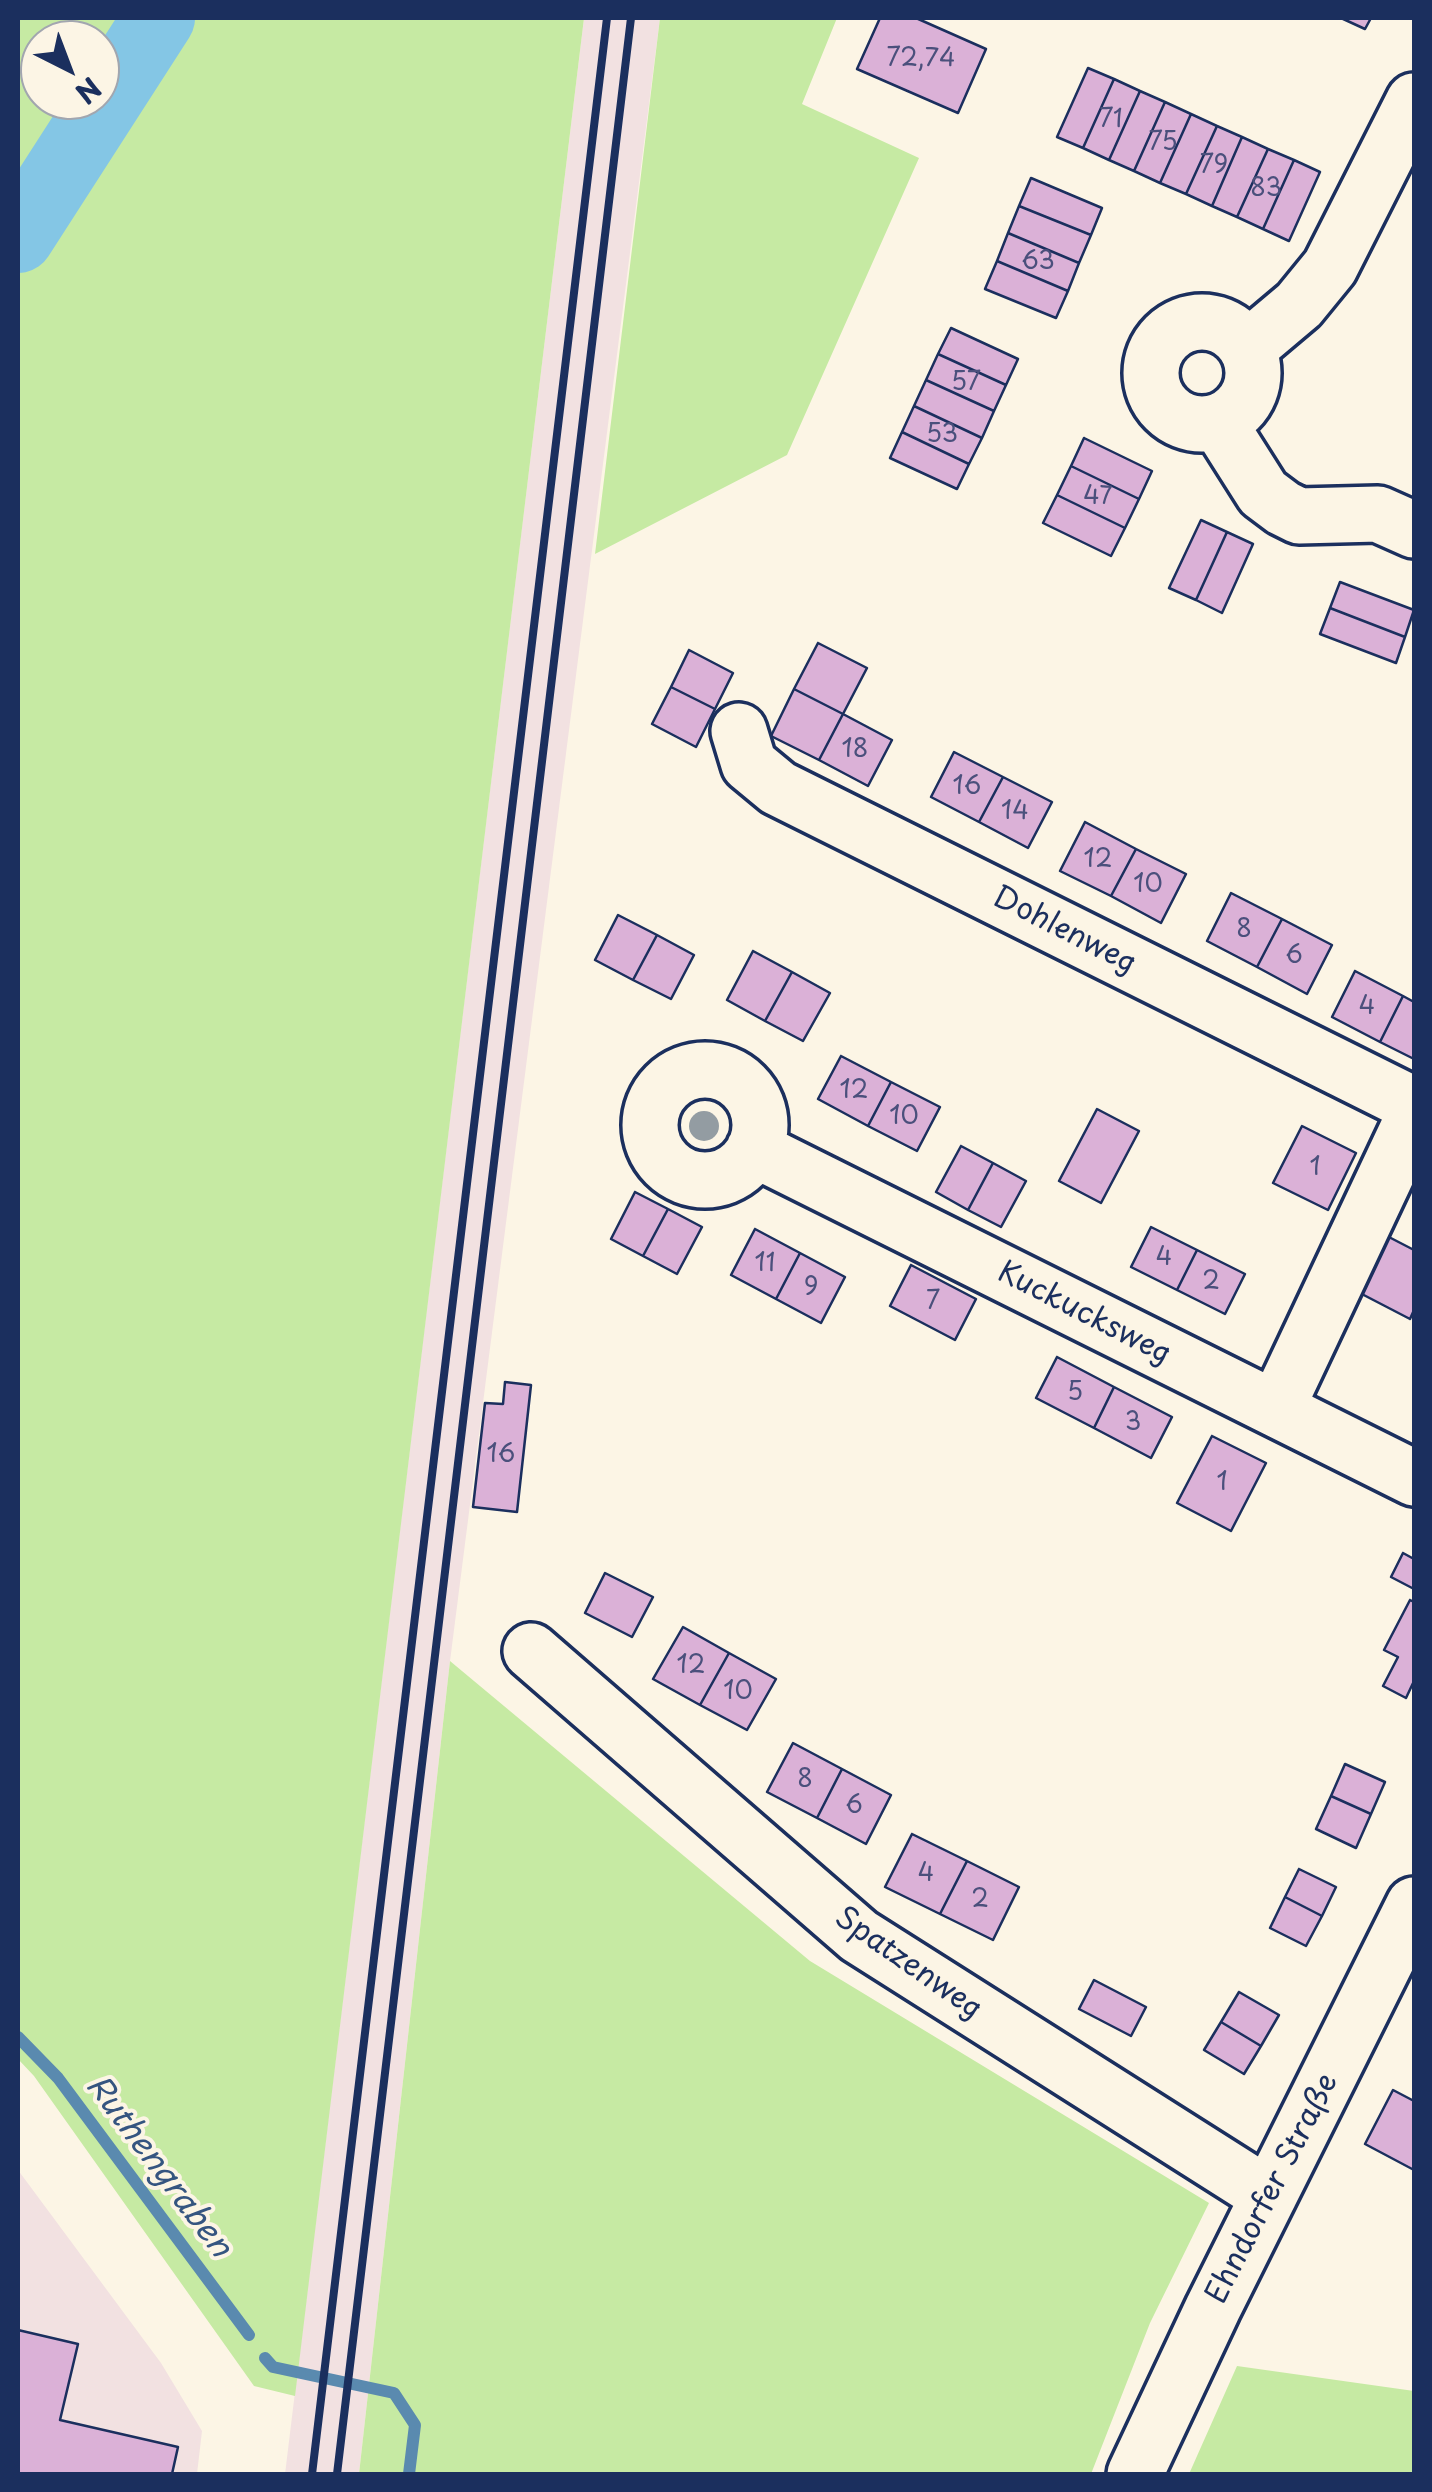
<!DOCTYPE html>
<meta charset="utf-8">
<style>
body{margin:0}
#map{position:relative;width:1432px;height:2492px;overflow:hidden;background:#fcf5e5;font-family:"Playpen Sans",sans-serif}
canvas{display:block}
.frame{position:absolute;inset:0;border:20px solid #1b2f5e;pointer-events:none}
.north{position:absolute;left:20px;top:20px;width:100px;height:100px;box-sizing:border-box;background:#fcf5e5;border:2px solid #a2a6af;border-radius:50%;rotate:138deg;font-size:28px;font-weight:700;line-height:40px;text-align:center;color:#1b2f5e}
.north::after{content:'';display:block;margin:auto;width:35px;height:45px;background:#1b2f5e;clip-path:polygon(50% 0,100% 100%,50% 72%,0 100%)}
</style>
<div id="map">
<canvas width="1432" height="2492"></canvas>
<div class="frame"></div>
<div class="north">N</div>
</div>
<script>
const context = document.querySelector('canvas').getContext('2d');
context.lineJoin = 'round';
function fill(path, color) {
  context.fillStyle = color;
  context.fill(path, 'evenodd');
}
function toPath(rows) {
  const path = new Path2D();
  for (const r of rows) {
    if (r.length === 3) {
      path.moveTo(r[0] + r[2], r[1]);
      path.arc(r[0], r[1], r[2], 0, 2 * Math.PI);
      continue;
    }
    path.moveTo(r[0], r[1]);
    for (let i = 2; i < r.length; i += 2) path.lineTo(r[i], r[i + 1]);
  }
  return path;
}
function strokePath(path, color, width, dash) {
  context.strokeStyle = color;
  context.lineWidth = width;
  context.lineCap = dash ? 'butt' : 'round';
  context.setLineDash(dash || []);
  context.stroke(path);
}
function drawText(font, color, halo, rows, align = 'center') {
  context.font = font + ' "Playpen Sans",sans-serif';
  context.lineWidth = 8;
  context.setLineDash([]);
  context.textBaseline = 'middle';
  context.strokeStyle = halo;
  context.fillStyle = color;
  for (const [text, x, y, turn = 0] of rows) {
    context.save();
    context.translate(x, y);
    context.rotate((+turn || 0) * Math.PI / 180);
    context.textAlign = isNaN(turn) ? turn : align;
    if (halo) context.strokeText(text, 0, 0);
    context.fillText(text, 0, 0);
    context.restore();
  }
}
fill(toPath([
 [584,18,660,18,450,1661,359,2474,285,2474],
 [18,2170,161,2363,202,2431,197,2474,18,2474]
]), '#f2e1e1');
fill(toPath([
 [18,18,584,18,295,2396,254,2386,34,2076,18,2059],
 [40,40,100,40,100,100,40,100],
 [660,18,837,18,802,104,919,158,787,455,595,554],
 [450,1661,810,1961,1209,2203,1150,2323,1091,2474,359,2474],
 [1237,2366,1414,2391,1414,2474,1189,2474]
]), '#c6eaa3');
strokePath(toPath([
 [18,2037,58,2078,249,2335],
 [265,2358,273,2367,394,2393,415,2425,409,2474]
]), '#5a8aaf', 12);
strokePath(toPath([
 [18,237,159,18]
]), '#84c6e5', 72);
const building = toPath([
 [880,18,916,18,986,49,958,113,857,69,880,18],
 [1341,18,1371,18,1365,29,1341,18],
 [1088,68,1114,79,1083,148,1057,137,1088,68],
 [1114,79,1140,91,1109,160,1083,148,1114,79],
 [1140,91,1165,102,1134,171,1109,160,1140,91],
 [1165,102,1191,114,1160,183,1134,171,1165,102],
 [1191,114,1217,126,1186,194,1160,183,1191,114],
 [1217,126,1242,137,1212,206,1186,194,1217,126],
 [1242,137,1268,149,1237,217,1212,206,1242,137],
 [1268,149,1294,160,1263,229,1237,217,1268,149],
 [1294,160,1320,172,1289,241,1263,229,1294,160],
 [1031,178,1102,208,1091,235,1019,206,1031,178],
 [1019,206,1091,235,1079,263,1008,233,1019,206],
 [1008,233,1079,263,1068,291,997,261,1008,233],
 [997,261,1068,291,1056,318,985,289,997,261],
 [951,328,1018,359,1006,385,938,354,951,328],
 [938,354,1006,385,994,411,926,380,938,354],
 [926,380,994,411,982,438,914,406,926,380],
 [914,406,982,438,969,464,902,432,914,406],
 [902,432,969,464,957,489,890,458,902,432],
 [1084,438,1152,471,1139,499,1071,466,1084,438],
 [1071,466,1139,499,1125,528,1057,495,1071,466],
 [1057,495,1125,528,1111,556,1043,523,1057,495],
 [1201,520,1227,532,1196,600,1169,588,1201,520],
 [1227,532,1253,544,1222,613,1196,600,1227,532],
 [1340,582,1414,610,1405,637,1330,608,1340,582],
 [1330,608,1405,637,1396,663,1320,634,1330,608],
 [818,643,867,668,843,714,794,689,818,643],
 [689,650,733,673,715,709,671,687,689,650],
 [671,687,715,709,696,747,652,724,671,687],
 [794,689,843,714,819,760,771,736,794,689],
 [843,714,892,740,868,786,819,760,843,714],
 [954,752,1003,777,979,822,931,797,954,752],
 [1003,777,1052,802,1028,848,979,822,1003,777],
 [1085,822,1136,849,1111,896,1060,871,1085,822],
 [1136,849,1186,874,1161,923,1111,896,1136,849],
 [1231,893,1282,919,1257,967,1207,941,1231,893],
 [618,915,657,935,633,980,595,960,618,915],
 [1282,919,1332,945,1307,994,1257,967,1282,919],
 [657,935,694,955,671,999,633,980,657,935],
 [753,951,792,972,765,1021,727,1000,753,951],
 [1355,971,1403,996,1380,1042,1332,1017,1355,971],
 [792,972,830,993,803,1041,765,1021,792,972],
 [1403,996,1414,1002,1414,1059,1380,1042,1403,996],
 [841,1056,891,1082,868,1126,818,1099,841,1056],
 [891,1082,940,1107,917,1151,868,1126,891,1082],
 [1097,1109,1139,1131,1101,1203,1059,1181,1097,1109],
 [1302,1126,1356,1153,1328,1210,1273,1183,1302,1126],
 [961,1146,993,1163,968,1210,936,1192,961,1146],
 [993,1163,1026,1181,1001,1227,968,1210,993,1163],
 [635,1192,668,1209,643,1256,611,1239,635,1192],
 [668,1209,702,1227,677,1274,643,1256,668,1209],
 [1151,1227,1197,1250,1177,1290,1131,1267,1151,1227],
 [755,1229,800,1253,776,1299,731,1275,755,1229],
 [1385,1235,1414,1250,1414,1310,1410,1319,1356,1291,1385,1235],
 [1197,1250,1245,1274,1225,1314,1177,1290,1197,1250],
 [800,1253,845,1277,821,1323,776,1299,800,1253],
 [911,1265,976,1299,955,1340,890,1306,911,1265],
 [1057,1357,1114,1387,1094,1428,1036,1398,1057,1357],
 [505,1382,531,1385,517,1512,473,1507,485,1403,503,1404,505,1382],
 [1114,1387,1172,1417,1151,1458,1094,1428,1114,1387],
 [1212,1436,1266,1463,1231,1531,1177,1503,1212,1436],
 [1403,1553,1414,1559,1414,1589,1391,1577,1403,1553],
 [605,1573,653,1597,632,1637,585,1613,605,1573],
 [1410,1600,1414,1602,1414,1681,1406,1698,1383,1686,1398,1657,1384,1650,1410,1600],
 [683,1627,729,1653,700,1705,653,1679,683,1627],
 [729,1653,776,1679,747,1730,700,1705,729,1653],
 [793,1743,842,1769,817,1818,767,1792,793,1743],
 [1345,1764,1385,1782,1371,1814,1331,1796,1345,1764],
 [842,1769,891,1795,866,1844,817,1818,842,1769],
 [1331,1796,1371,1814,1356,1848,1316,1829,1331,1796],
 [912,1834,967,1861,940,1914,885,1887,912,1834],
 [967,1861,1019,1887,993,1940,940,1914,967,1861],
 [1299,1869,1336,1887,1322,1916,1285,1897,1299,1869],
 [1285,1897,1322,1916,1306,1946,1270,1928,1285,1897],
 [1094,1980,1146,2007,1131,2036,1079,2009,1094,1980],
 [1239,1992,1279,2015,1261,2046,1221,2022,1239,1992],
 [1221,2022,1261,2046,1244,2074,1204,2050,1221,2022],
 [1393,2090,1414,2101,1414,2170,1365,2144,1393,2090],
 [18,2330,78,2344,60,2420,178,2447,172,2474,18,2474,18,2330]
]);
fill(building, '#dbb1d7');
strokePath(building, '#1b2f5e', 2.5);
const minor = toPath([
 [1202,373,51],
 [1248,348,1299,305,1330,267,1414,101],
 [1218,422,1263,493,1283,508,1299,516,1378,514,1414,530],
 [739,731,749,764,778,788,1414,1105],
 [705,1125,55],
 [754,1149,1414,1478],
 [1276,1409,1414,1116],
 [531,1651,859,1936,1269,2196],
 [1135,2474,1213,2308,1414,1905]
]);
strokePath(minor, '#1b2f5e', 62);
strokePath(minor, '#fcf5e5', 55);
strokePath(toPath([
 [312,2474,607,18],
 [337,2474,631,18]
]), '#1b2f5e', 8);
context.fillStyle = '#939ca2';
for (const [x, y] of [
 [704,1126]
]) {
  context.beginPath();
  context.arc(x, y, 15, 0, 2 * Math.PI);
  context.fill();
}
drawText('25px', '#4b507c', null, [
 ["72,74",921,59],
 ["71",1111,120],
 ["75",1163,143],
 ["79",1214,166],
 ["83",1266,189],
 ["63",1038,262],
 ["57",966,383],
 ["53",942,435],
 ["47",1098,497],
 ["18",855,750],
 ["16",967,787],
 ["14",1015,812],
 ["12",1098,860],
 ["10",1148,885],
 ["8",1244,930],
 ["6",1294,956],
 ["4",1367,1007],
 ["12",854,1091],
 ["10",904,1117],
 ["1",1315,1168],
 ["4",1164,1258],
 ["11",765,1264],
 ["2",1211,1282],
 ["9",811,1288],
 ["7",933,1302],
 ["5",1075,1393],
 ["3",1133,1423],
 ["16",501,1455],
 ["1",1222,1483],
 ["12",691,1666],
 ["10",738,1692],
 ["8",805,1780],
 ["6",854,1806],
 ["4",926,1874],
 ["2",980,1900]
]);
drawText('30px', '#1b2f5e', '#fcf5e5', [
 ["Dohlenweg",1064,931,27],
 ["Kuckucksweg",1084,1314,27],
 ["Spatzenweg",908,1964,35],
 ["Ehndorfer Straße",1273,2189,-63]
]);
drawText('italic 32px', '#355580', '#fcf5e5', [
 ["Ruthengraben",158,2167,53]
]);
</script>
